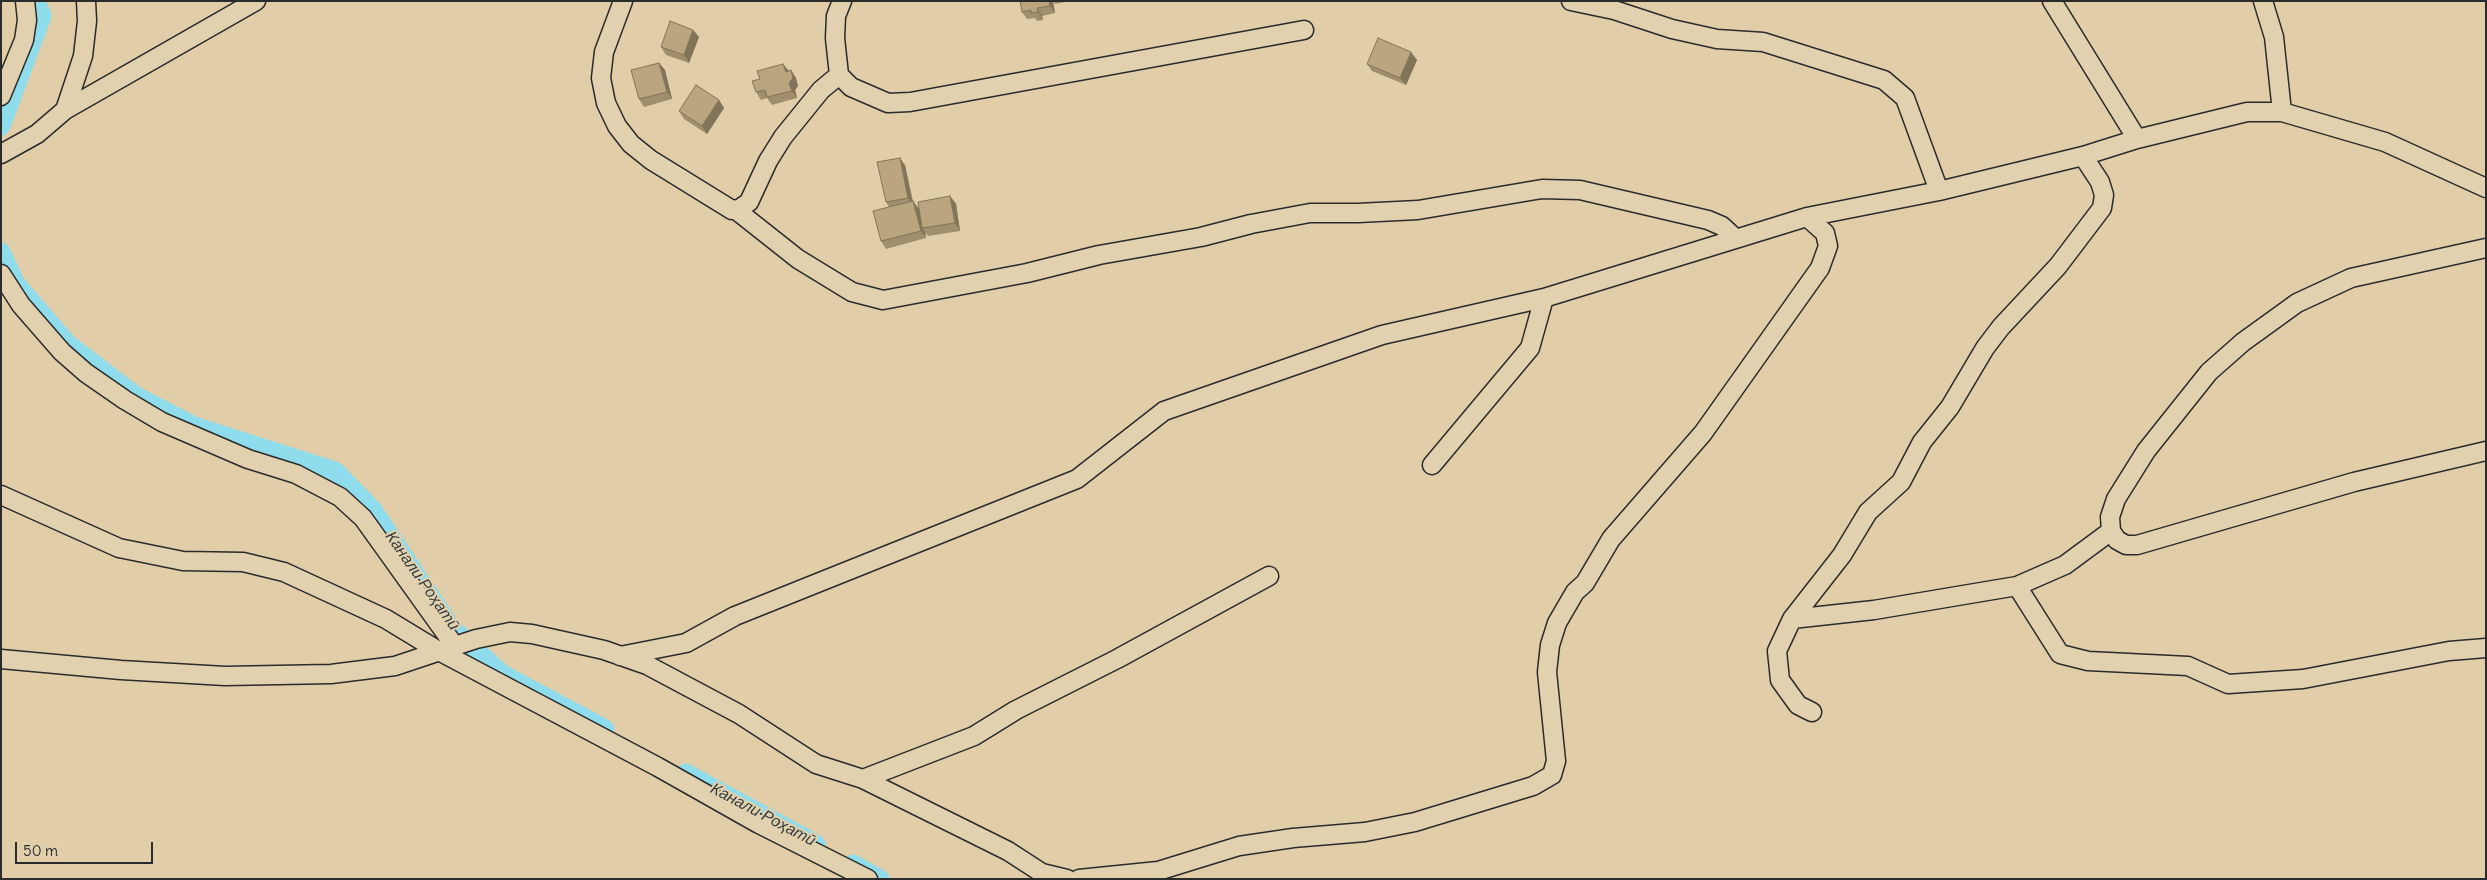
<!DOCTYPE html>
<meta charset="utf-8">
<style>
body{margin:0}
#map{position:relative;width:2487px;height:880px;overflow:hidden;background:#e1cea9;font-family:Delius,sans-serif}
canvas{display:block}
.frame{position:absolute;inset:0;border:2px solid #2b2b2b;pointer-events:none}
.scale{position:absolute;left:15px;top:842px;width:138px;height:22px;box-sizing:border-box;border:2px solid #2b2b2b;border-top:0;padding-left:6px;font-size:15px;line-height:18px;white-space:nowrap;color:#2b2b2b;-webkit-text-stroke:4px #e2d1ae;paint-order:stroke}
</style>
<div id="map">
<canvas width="2487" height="880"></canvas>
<div class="frame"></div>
<div class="scale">50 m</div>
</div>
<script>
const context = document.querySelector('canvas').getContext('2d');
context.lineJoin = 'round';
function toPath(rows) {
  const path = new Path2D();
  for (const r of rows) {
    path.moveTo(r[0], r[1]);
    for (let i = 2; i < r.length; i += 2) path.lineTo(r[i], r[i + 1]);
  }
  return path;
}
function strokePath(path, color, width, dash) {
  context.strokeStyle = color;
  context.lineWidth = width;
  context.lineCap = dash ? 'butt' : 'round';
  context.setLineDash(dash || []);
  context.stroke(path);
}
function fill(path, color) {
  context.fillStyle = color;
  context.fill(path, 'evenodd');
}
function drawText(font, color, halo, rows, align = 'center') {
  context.font = font + ' Delius,sans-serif';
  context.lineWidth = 4;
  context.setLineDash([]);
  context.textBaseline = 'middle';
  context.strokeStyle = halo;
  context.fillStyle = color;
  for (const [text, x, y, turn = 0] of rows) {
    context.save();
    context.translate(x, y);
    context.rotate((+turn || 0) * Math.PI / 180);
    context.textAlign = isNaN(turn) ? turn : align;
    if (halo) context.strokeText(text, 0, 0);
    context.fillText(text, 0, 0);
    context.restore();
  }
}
strokePath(toPath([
 [1,126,42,16,36,1],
 [1,252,16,284,68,344,136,396,194,426,335,471,373,510,451,627,502,674,605,729],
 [686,773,816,844],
 [853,864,880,879]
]), '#8edcec', 19);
const minor = toPath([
 [623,1,604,52,601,78,606,103,617,126,631,144,651,160,732,210,739,209,749,202,768,161,783,137,821,90,839,75],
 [842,1,836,16,835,38,839,75,851,87,888,103,910,102,1304,30],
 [1571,1,1614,10,1672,29,1717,39,1763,42,1884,80,1905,98,1939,191],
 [2052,1,2137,139],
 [2263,1,2274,37,2282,112,2385,142,2486,188],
 [1,96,24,40,27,20,25,1],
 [65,110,256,1],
 [1,154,37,134,65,110,83,56,87,21,86,1],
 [736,210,798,259,852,292,883,300,1027,273,1099,255,1201,237,1251,224,1310,213,1358,213,1418,210,1542,189,1580,190,1708,220,1722,226,1735,238],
 [2486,248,2351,278,2297,303,2243,342,2209,372,2146,451,2116,499,2110,517,2111,531,2117,540,2126,545,2137,545,2354,482,2486,451],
 [1,274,21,305,62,352,86,373,125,400,162,422,248,459,296,474,340,497,363,518,454,645],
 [1432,465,1530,348,1544,298],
 [1,495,119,548,183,561,243,562,284,572,386,619,437,650,658,767,759,824,868,879],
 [2017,586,2060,654,2088,661,2188,666,2228,684,2303,679,2449,651,2486,648],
 [1792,619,1842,555,1868,512,1901,482,1922,442,1950,407,1985,348,2001,327,2058,266,2102,208,2104,195,2100,182,2083,156],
 [620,656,686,643,735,616,1077,479,1164,411,1382,335,1544,298,1807,217,1939,191,2083,156,2137,139,2247,112,2282,112],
 [1,659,121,670,225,676,331,674,395,666,476,639,510,632,532,634,604,650,647,665,739,714,816,764,863,779,1008,851,1042,873,1067,879],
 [1812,712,1798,705,1780,680,1777,651,1792,619,1874,610,2017,586,2065,565,2111,531],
 [863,779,974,736,1016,710,1117,659,1269,576],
 [1079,879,1158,871,1239,846,1293,838,1365,832,1415,822,1533,786,1552,775,1556,761,1547,672,1550,645,1557,623,1575,592,1585,583,1611,539,1703,433,1820,268,1828,246,1825,233,1807,217]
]);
strokePath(minor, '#2b2b2b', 21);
strokePath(minor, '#e2d1ae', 18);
fill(toPath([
 [1053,1,1055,13,1042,16,1043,20,1037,21,1035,18,1027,19,1022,12],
 [1053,1,1070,1,1055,4],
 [693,30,699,37,689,63,666,55,661,47],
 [1417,60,1406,85,1372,71,1367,64],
 [659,63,665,70,672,99,644,107,639,99],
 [783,64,788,71,791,70,796,78,798,86,795,90,797,98,772,105,767,98,761,100,756,92,760,79],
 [719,100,724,108,707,134,684,119,679,111],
 [905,165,913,201,919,209,920,213,950,196,956,204,960,231,928,236,925,232,926,238,886,249,881,241,889,207,886,202]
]), '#a08e6c');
fill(toPath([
 [1049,1,1053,1,1055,13,1050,6],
 [1037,8,1042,16,1043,20,1038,12],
 [693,30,699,37,689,63,684,55],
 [1411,52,1417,60,1406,85,1400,78],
 [659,63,665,70,672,99,667,92],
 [783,64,789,71,786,72],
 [791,70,796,78,798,86,795,90,797,98,792,91,789,83],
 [719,100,724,108,707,134,702,126],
 [900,158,905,165,913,205,908,198],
 [950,196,956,204,960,231,955,223],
 [913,201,919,209,924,228,922,228,925,232,926,238,921,231]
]), '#827458');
const building = toPath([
 [1020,1,1049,1,1050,6,1037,8,1038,12,1031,13,1031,10,1022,12,1020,1],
 [670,21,693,30,684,55,661,47,670,21],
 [1378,38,1411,52,1400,78,1367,64,1378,38],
 [659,63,667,92,639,99,631,70,659,63],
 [783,64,786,72,791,70,793,78,789,83,792,91,767,97,765,90,756,92,752,81,760,79,757,71,783,64],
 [696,85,719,100,702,126,679,111,696,85],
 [900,158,908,198,886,202,877,162,900,158],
 [950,196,955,223,922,228,918,202,950,196],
 [913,201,921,231,881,241,873,211,913,201]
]);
fill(building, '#baa57e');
strokePath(building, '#827458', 1);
drawText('italic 16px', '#353d3e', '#e2d1ae', [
 ["Канали Роҳатӣ",422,581,55],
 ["Канали Роҳатӣ",763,815,28]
]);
</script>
